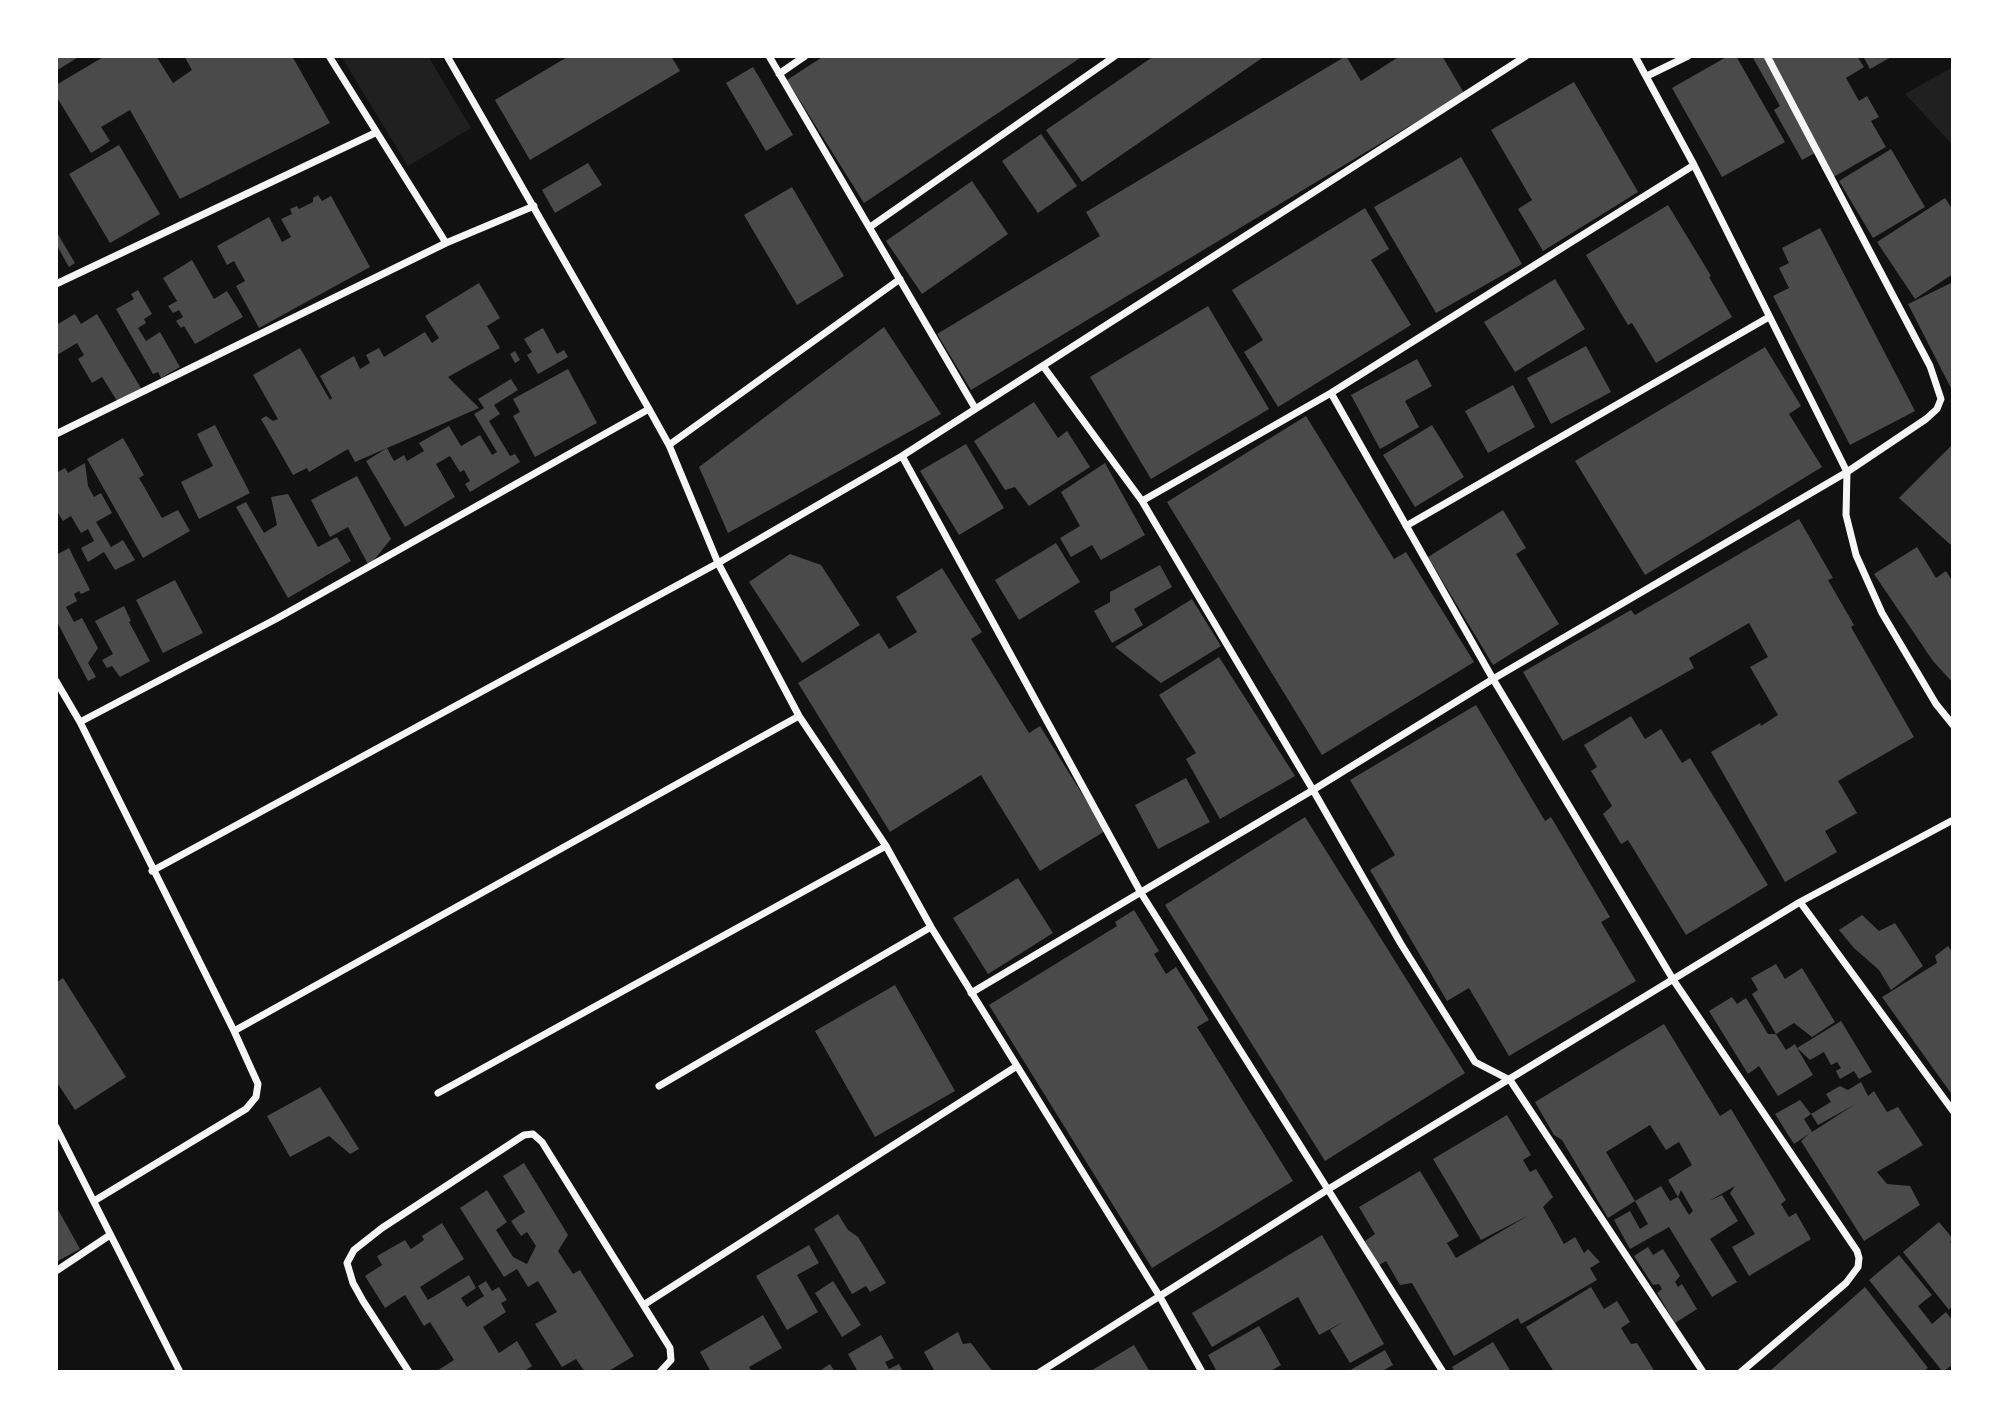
<!DOCTYPE html>
<style>
body{margin:0}
#map{position:relative;width:2009px;height:1428px;overflow:hidden;background:#111;font-family:Rubik,sans-serif}
canvas{display:block}
.frame{position:absolute;inset:0;border:58px solid #fff;pointer-events:none}
</style>
<div id="map">
<canvas width="2009" height="1428"></canvas>
<div class="frame"></div>
</div>
<script>
const context = document.querySelector('canvas').getContext('2d');
context.lineJoin = 'round';
function fill(path, color) {
  context.fillStyle = color;
  context.fill(path, 'evenodd');
}
function toPath(rows) {
  const path = new Path2D();
  for (const r of rows) {
    path.moveTo(r[0], r[1]);
    for (let i = 2; i < r.length; i += 2) path.lineTo(r[i], r[i + 1]);
  }
  return path;
}
function strokePath(path, color, width, dash) {
  context.strokeStyle = color;
  context.lineWidth = width;
  context.lineCap = dash ? 'butt' : 'round';
  context.setLineDash(dash || []);
  context.stroke(path);
}
fill(toPath([
 [341,56,428,56,471,128,408,166],
 [1953,67,1953,145,1905,94]
]), '#202020');
fill(toPath([
 [56,56,80,56,56,71],
 [105,56,156,56,173,83,192,70,184,56,292,56,330,123,180,199,130,110,101,127,110,141,91,153,56,96,56,85],
 [569,56,671,56,680,71,530,160,495,100],
 [824,56,1083,56,864,203,787,80],
 [1154,56,1265,56,1082,182,1046,130],
 [1346,56,1361,81,1400,56,1442,56,1464,93,971,390,937,334,1100,236,1086,212],
 [1728,56,1736,56,1785,142,1722,177,1672,88],
 [1752,56,1857,56,1864,67,1846,78,1859,101,1867,96,1879,117,1871,121,1886,147,1830,179,1815,153,1802,160,1774,110,1780,106],
 [1863,56,1893,56,1870,69],
 [753,67,793,135,766,151,726,83],
 [1574,82,1638,192,1543,251,1518,209,1532,200,1491,130],
 [1041,134,1077,186,1038,213,1002,161],
 [119,145,160,214,110,243,69,174],
 [1891,149,1925,207,1873,238,1839,181],
 [1461,157,1522,264,1436,313,1374,207],
 [588,163,602,185,555,213,542,190],
 [972,181,1008,234,922,294,886,241],
 [792,187,844,276,797,305,744,215],
 [318,195,322,201,331,196,370,267,259,328,236,286,245,281,234,261,227,265,217,246,269,217,282,242,291,237,281,219,292,214,290,209,297,206,299,209,313,202,313,198],
 [1945,198,1953,210,1953,274,1915,299,1877,242],
 [1668,205,1711,276,1709,277,1732,317,1656,363,1632,323,1628,325,1586,255],
 [1365,208,1389,249,1371,260,1411,325,1278,407,1244,352,1263,340,1232,290],
 [1820,228,1915,411,1850,445,1773,296,1789,288,1779,268,1789,263,1782,248],
 [56,231,75,263,69,267,56,244],
 [192,260,214,299,227,291,243,317,195,344,184,326,181,328,176,321,183,317,179,310,173,313,168,306,177,301,163,278],
 [1555,279,1585,329,1515,372,1484,322],
 [1953,282,1953,392,1908,304],
 [479,283,500,318,487,326,500,348,448,377,479,408,355,462,348,449,309,472,307,468,293,475,261,419,266,416,273,421,278,419,253,375,300,348,330,400,332,398,320,376,354,356,360,369,370,363,366,355,379,348,384,357,425,332,432,343,439,338,425,316],
 [138,290,152,314,144,319,146,323,138,328,146,341,160,332,180,367,161,378,158,372,153,374,116,309,134,299,131,294],
 [1208,306,1269,409,1151,479,1090,377],
 [75,314,81,324,97,314,142,390,119,404,102,377,92,383,78,359,84,355,77,343,57,355,56,325],
 [884,327,941,414,728,533,699,467],
 [543,328,557,354,564,350,568,357,538,374,527,355,532,352,524,339],
 [1586,346,1611,392,1551,424,1527,378],
 [1765,347,1801,406,1789,414,1822,467,1645,575,1575,461],
 [515,351,520,360,515,363,510,354],
 [1417,359,1432,386,1405,401,1419,427,1380,449,1351,395],
 [568,369,597,423,535,457,513,416,520,412,513,399],
 [511,379,518,390,494,405,500,414,489,421,510,456,515,454,520,462,470,492,465,484,470,481,464,470,460,472,450,456,436,464,455,497,405,527,366,461,387,448,394,461,404,455,407,461,424,451,419,443,449,426,461,446,480,435,492,455,497,452,474,414,484,408,478,399],
 [1513,385,1535,427,1488,453,1465,411],
 [1034,402,1058,438,1067,431,1090,467,1029,506,1015,487,1005,490,974,441],
 [1306,416,1394,559,1406,552,1474,662,1322,755,1167,502],
 [215,425,250,493,199,519,181,482,213,466,197,434],
 [1432,425,1464,477,1415,507,1383,455],
 [123,438,144,475,139,478,162,518,178,510,190,531,143,558,87,459],
 [966,444,1004,508,959,535,920,471],
 [1953,444,1953,547,1899,498],
 [85,463,88,486,94,497,101,493,112,513,96,522,111,547,123,540,135,560,115,570,104,552,88,562,81,548,94,541,88,529,81,533,71,516,63,521,56,510,56,473,65,468,68,473],
 [1105,463,1145,535,1101,560,1092,545,1071,557,1060,538,1080,526,1061,492],
 [357,476,391,539,369,566,348,527,330,537,311,500],
 [288,494,318,547,337,537,351,561,288,598,236,507,246,502,264,533,277,525,271,497],
 [1503,510,1526,548,1516,554,1559,624,1493,665,1428,557],
 [1799,519,1833,578,1828,580,1854,625,1851,627,1914,737,1838,781,1857,813,1825,831,1837,852,1785,882,1711,752,1760,723,1761,726,1778,715,1750,667,1768,657,1749,623,1689,658,1694,668,1563,741,1523,672,1631,610,1635,615],
 [1056,543,1080,582,1019,620,995,580],
 [1917,547,1936,578,1946,571,1953,582,1953,683,1933,661,1874,574],
 [69,548,90,590,81,594,79,591,74,594,77,601,66,607,74,622,82,618,98,648,88,663,96,677,88,681,56,620,56,555],
 [790,554,821,565,860,625,802,663,749,582],
 [1160,565,1172,587,1134,609,1143,625,1112,643,1094,611,1110,602,1110,592],
 [942,568,982,632,971,639,1029,733,1040,726,1105,831,1040,871,981,775,890,832,798,683,879,633,889,649,917,632,896,597],
 [175,580,203,633,163,653,136,600],
 [1192,599,1221,646,1161,683,1115,647],
 [124,606,131,621,129,622,150,661,120,677,112,666,107,668,102,660,113,654,95,621],
 [1219,657,1295,776,1220,819,1186,759,1196,753,1159,695],
 [1476,705,1545,821,1551,817,1610,917,1601,922,1636,981,1509,1056,1469,988,1447,1001,1370,870,1395,855,1350,780],
 [1631,716,1645,739,1661,729,1682,763,1690,758,1768,885,1686,935,1628,840,1621,844,1603,814,1612,806,1591,771,1597,767,1584,745],
 [1186,778,1210,822,1158,849,1135,805],
 [1305,817,1465,1073,1325,1161,1165,905],
 [1018,878,1053,933,988,974,953,918],
 [1134,910,1159,951,1154,954,1166,974,1176,967,1209,1020,1197,1027,1293,1181,1152,1268,989,1005,1117,926,1115,922],
 [1862,915,1879,931,1895,923,1923,966,1891,990,1879,970,1854,948,1839,930],
 [1948,946,1953,953,1953,1096,1882,997,1937,963,1935,956],
 [1776,964,1785,979,1802,968,1835,1022,1812,1037,1794,1023,1776,1034,1752,994,1758,990,1751,978],
 [63,978,126,1077,75,1110,56,1081,56,983],
 [895,985,955,1091,875,1137,815,1031],
 [1732,997,1737,1004,1746,998,1768,1034,1776,1034,1786,1050,1795,1044,1797,1048,1841,1021,1872,1072,1859,1079,1854,1071,1840,1079,1836,1071,1841,1068,1837,1062,1831,1065,1824,1052,1810,1060,1797,1048,1813,1075,1778,1096,1759,1066,1748,1074,1709,1011],
 [1664,1024,1720,1116,1731,1109,1786,1200,1781,1204,1789,1217,1796,1213,1811,1239,1749,1276,1732,1247,1755,1234,1730,1193,1735,1186,1709,1201,1722,1195,1738,1221,1710,1239,1737,1282,1712,1297,1669,1227,1630,1249,1614,1220,1630,1211,1640,1229,1648,1224,1635,1201,1661,1186,1670,1201,1678,1197,1689,1215,1693,1211,1681,1190,1678,1197,1668,1180,1692,1165,1679,1142,1666,1150,1650,1125,1606,1152,1635,1201,1608,1218,1562,1140,1554,1135,1535,1102],
 [1861,1082,1868,1096,1874,1091,1887,1112,1898,1107,1923,1145,1877,1172,1887,1184,1910,1186,1920,1205,1864,1241,1801,1141,1810,1133,1794,1144,1775,1114,1800,1100,1811,1114,1804,1119,1812,1132,1854,1105,1818,1125,1811,1114,1831,1102,1826,1094,1840,1086,1848,1090],
 [320,1087,359,1149,350,1154,329,1136,290,1157,267,1116],
 [1507,1115,1531,1155,1523,1160,1530,1172,1536,1169,1553,1197,1543,1207,1564,1244,1575,1237,1584,1253,1588,1249,1600,1262,1590,1268,1597,1280,1521,1324,1518,1318,1454,1356,1412,1283,1400,1285,1386,1261,1379,1265,1365,1241,1375,1234,1359,1207,1420,1171,1459,1236,1447,1243,1456,1258,1529,1215,1481,1240,1433,1159],
 [524,1163,568,1235,558,1251,573,1274,580,1270,634,1356,607,1372,585,1372,576,1359,562,1367,535,1324,557,1312,538,1281,528,1287,517,1269,504,1277,460,1208,487,1190,507,1222,496,1230,513,1257,527,1264,536,1246,527,1232,521,1236,511,1221,525,1212,503,1176],
 [56,1206,80,1249,56,1262],
 [838,1214,848,1230,858,1237,886,1283,870,1292,866,1286,852,1294,814,1229],
 [1939,1222,1953,1239,1950,1242,1953,1245,1953,1309,1951,1307,1949,1310,1903,1252],
 [442,1223,464,1259,420,1287,428,1300,469,1275,476,1288,461,1298,467,1307,484,1296,478,1286,486,1281,492,1291,499,1287,507,1300,501,1303,506,1312,483,1327,499,1353,517,1341,532,1366,523,1372,435,1372,454,1360,430,1322,424,1326,405,1295,385,1308,365,1276,382,1265,377,1256,405,1240,411,1249,424,1240,422,1236],
 [1322,1235,1384,1344,1350,1363,1330,1330,1345,1321,1319,1335,1298,1297,1212,1347,1192,1313],
 [809,1245,819,1263,797,1275,818,1312,787,1330,756,1276],
 [1648,1247,1653,1255,1663,1249,1680,1276,1675,1282,1678,1287,1682,1284,1697,1309,1675,1323,1657,1293,1662,1289,1659,1284,1653,1285,1634,1256],
 [1899,1255,1932,1295,1918,1306,1932,1324,1946,1312,1953,1321,1953,1364,1943,1372,1869,1280],
 [833,1281,861,1325,842,1337,815,1293],
 [1591,1287,1604,1309,1617,1301,1630,1322,1621,1328,1631,1344,1637,1343,1655,1372,1602,1372,1601,1370,1597,1372,1554,1372,1526,1327],
 [1865,1287,1928,1368,1922,1372,1772,1372,1771,1370],
 [763,1315,782,1348,749,1367,752,1372,711,1372,700,1352],
 [1259,1326,1281,1365,1269,1372,1217,1372,1208,1355],
 [958,1332,963,1344,971,1343,993,1372,935,1372,924,1352],
 [881,1335,894,1358,885,1362,889,1369,899,1364,903,1372,858,1372,848,1354],
 [1493,1342,1511,1372,1455,1372,1452,1367],
 [1134,1345,1150,1372,1089,1372],
 [1385,1350,1393,1365,1384,1370,1385,1372,1347,1372],
 [830,1364,835,1372,818,1372]
]), '#4a4a4a');
strokePath(toPath([
 [329,56,446,243],
 [447,56,649,409,669,445,718,563,799,716,886,846,931,927,1160,1297,1202,1372],
 [769,56,975,408],
 [1635,56,1694,165,1847,472,1846,515,1856,555,1882,613,1936,704,1953,725],
 [779,74,805,56],
 [1647,76,1688,56],
 [870,227,1115,56],
 [56,284,375,133],
 [1043,366,1142,501,1313,790,1401,944,1475,1062,1510,1080,1703,1372],
 [1331,393,1493,679,1674,981,1857,1251,1859,1258,1858,1267,1846,1283,1741,1372],
 [56,434,446,243,534,206],
 [669,445,900,279],
 [902,456,1141,893,1443,1372],
 [1142,501,1331,393,1694,165],
 [1406,526,1769,317],
 [56,681,80,722,234,1031,258,1084,256,1097,246,1109,94,1201],
 [80,722,276,619,649,409],
 [152,871,718,563,902,456,1526,56],
 [1800,902,1953,1111],
 [971,993,1313,790,1493,679,1847,472,1926,419,1937,409,1941,399,1930,366,1767,56],
 [234,1031,799,716],
 [659,1086,931,927],
 [438,1093,886,846],
 [56,1127,180,1372],
 [56,1271,110,1235],
 [645,1304,1017,1066],
 [409,1372,363,1301,353,1283,347,1263,354,1250,382,1228,524,1135,533,1134,542,1142,670,1348,671,1360,660,1372],
 [1040,1372,1327,1190,1800,902,1953,820]
]), '#f5f5f5', 7);
</script>
